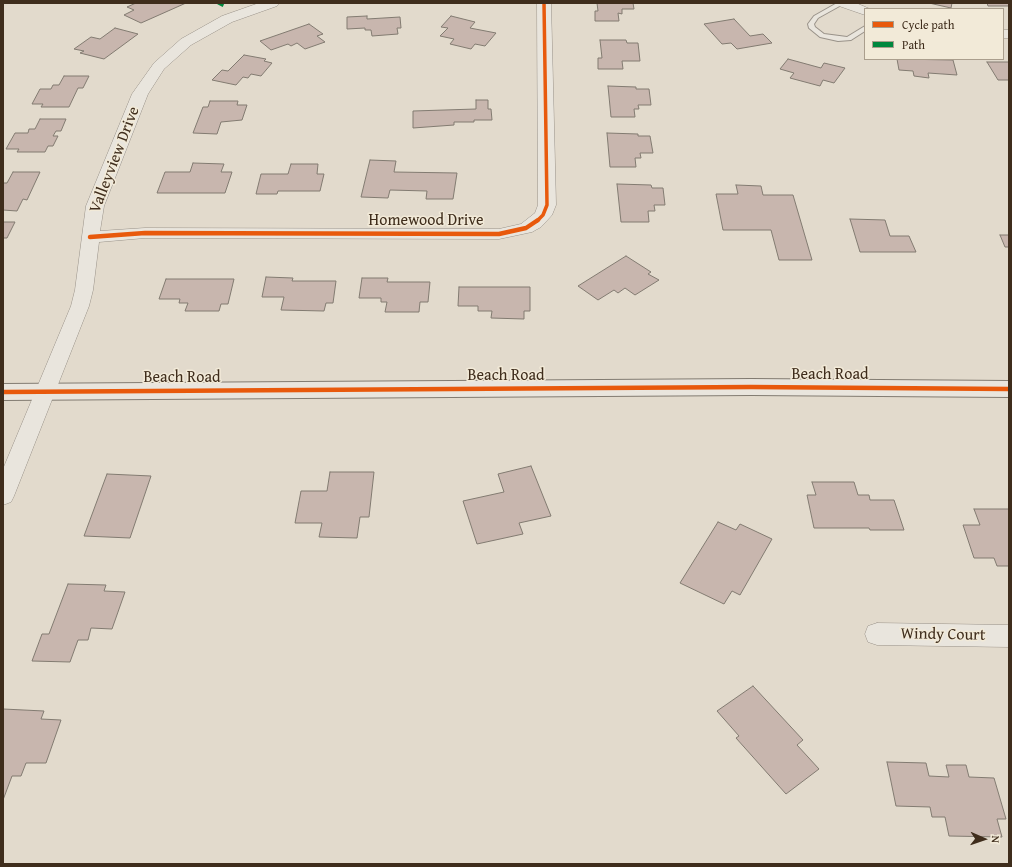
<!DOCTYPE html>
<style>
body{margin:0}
#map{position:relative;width:1012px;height:867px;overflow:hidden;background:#e2dacc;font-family:"Gentium Book Plus",serif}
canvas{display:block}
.frame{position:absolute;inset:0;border:4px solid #3f2d1c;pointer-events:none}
.legend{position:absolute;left:864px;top:8px;width:140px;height:52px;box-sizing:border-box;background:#f2ead8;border:1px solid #aa9e8d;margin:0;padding:5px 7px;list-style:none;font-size:12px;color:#3f2d1c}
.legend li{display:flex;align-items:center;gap:8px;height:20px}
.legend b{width:20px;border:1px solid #aa9e8d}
.north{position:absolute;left:964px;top:819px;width:40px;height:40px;-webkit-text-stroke:3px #f2ead8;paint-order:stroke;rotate:92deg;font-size:11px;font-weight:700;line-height:16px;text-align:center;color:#3f2d1c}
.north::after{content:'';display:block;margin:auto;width:14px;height:18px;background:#3f2d1c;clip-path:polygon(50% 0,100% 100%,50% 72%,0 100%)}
</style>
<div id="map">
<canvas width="1012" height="867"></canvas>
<div class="frame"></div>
<ul class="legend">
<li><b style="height:5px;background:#e8590c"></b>Cycle path</li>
<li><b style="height:5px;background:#00873e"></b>Path</li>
</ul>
<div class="north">N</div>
</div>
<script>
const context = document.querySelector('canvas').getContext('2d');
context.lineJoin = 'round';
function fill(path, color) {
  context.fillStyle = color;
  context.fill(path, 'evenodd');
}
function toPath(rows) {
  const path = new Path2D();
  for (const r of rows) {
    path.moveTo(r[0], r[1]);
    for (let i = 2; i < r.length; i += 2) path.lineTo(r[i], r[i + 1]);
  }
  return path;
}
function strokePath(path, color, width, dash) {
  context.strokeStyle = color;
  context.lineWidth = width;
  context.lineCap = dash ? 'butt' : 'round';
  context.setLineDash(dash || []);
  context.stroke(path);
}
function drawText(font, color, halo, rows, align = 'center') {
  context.font = font + ' "Gentium Book Plus",serif';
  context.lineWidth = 3;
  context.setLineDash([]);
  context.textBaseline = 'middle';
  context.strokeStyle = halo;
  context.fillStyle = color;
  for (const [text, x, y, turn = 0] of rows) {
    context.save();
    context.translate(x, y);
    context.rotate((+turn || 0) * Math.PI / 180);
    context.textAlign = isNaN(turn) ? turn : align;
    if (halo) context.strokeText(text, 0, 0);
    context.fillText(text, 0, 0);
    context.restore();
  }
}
const building = toPath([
 [136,3,186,3,141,23,124,15,134,10,127,7,136,3],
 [597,3,633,3,634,9,622,9,622,14,618,13,619,21,595,21,595,11,598,11,597,3],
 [929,3,952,3,951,8,929,3],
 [987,3,1009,3,1009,6,988,6,987,3],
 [367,16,367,19,400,17,401,28,397,28,398,34,372,36,371,30,365,30,365,28,347,29,347,17,367,16],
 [451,16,475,22,470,28,496,33,485,46,475,44,471,49,450,44,454,39,440,36,448,28,441,27,451,16],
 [734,19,750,36,763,34,772,43,737,49,731,43,722,44,704,24,734,19],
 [309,24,323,34,317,36,325,42,305,49,297,43,291,46,288,44,271,50,260,41,309,24],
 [115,28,138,34,104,59,80,53,84,51,74,49,91,37,100,39,115,28],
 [600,40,626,40,627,43,638,43,640,61,622,61,623,69,598,69,598,58,602,58,600,40],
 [244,55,266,59,264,61,272,63,261,76,251,74,248,78,243,77,236,85,212,80,222,70,228,71,244,55],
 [788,59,821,68,824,63,845,68,834,83,823,80,820,86,790,78,794,73,780,69,788,59],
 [897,59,953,60,957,75,928,73,929,78,914,76,913,71,899,70,897,59],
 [987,62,1009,62,1009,80,998,80,987,62],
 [64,76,89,76,83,88,78,88,69,107,41,107,43,104,32,104,40,89,51,89,53,85,59,85,64,76],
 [608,86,636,87,636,89,649,89,651,105,638,105,639,109,634,109,635,117,611,117,608,86],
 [476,100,488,100,488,109,491,109,492,120,474,120,474,122,454,122,454,125,413,128,413,111,476,109,476,100],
 [210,101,238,101,237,105,247,105,242,120,221,122,217,134,193,133,203,107,208,107,210,101],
 [40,119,66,119,61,131,56,131,53,136,58,136,53,146,48,146,45,152,17,152,19,149,6,149,15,133,28,133,29,129,35,129,40,119],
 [607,133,638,134,638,136,650,136,653,153,640,153,641,158,635,158,636,167,610,167,607,133],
 [370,160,396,161,394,172,457,173,453,199,426,199,427,191,390,190,388,198,361,197,370,160],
 [193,163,224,164,221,172,232,172,225,193,157,193,165,172,190,172,193,163],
 [291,164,318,164,317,174,324,174,320,191,278,191,277,194,256,194,261,174,288,174,291,164],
 [13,172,40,172,27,200,23,199,17,211,3,210,3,183,7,183,13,172],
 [617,184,651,185,652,188,663,188,665,205,654,205,655,211,648,211,649,222,621,222,617,184],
 [736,185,761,186,763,195,793,195,812,260,779,260,771,230,723,230,716,194,738,194,736,185],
 [850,219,885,220,890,236,909,236,916,252,860,252,850,219],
 [3,222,15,222,7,238,3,238,3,222],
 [1000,235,1009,235,1009,247,1005,247,1000,235],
 [626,256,651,272,648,274,659,280,635,295,625,288,618,293,614,290,598,300,578,286,626,256],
 [266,277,293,278,292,281,336,281,333,303,326,303,324,311,281,310,284,297,262,297,266,277],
 [362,278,388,278,387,282,430,282,428,302,420,302,419,312,385,312,387,302,381,302,381,298,359,298,362,278],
 [166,279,234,279,228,304,221,304,219,311,185,311,188,303,179,303,180,299,159,299,166,279],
 [459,287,530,287,530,311,524,311,524,319,491,318,492,311,478,311,478,306,458,306,459,287],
 [531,466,551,516,519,523,523,534,477,544,463,501,504,492,498,474,531,466],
 [330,472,374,472,369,517,360,517,357,538,319,537,322,523,295,523,301,491,327,491,330,472],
 [107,474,151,476,130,538,84,536,107,474],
 [812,482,854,482,858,495,869,495,870,500,894,500,904,530,870,530,869,528,814,528,807,495,816,495,812,482],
 [974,509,1009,509,1009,566,997,566,994,558,974,558,963,525,980,525,974,509],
 [718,522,736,530,740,524,772,539,740,595,732,591,724,604,680,583,718,522],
 [68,584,106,585,104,591,125,592,112,629,91,628,88,640,78,640,70,662,32,661,42,634,49,634,68,584],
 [753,686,803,740,797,745,819,769,786,794,736,738,739,736,717,711,753,686],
 [3,709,44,711,41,719,61,720,46,763,26,763,21,776,12,776,3,800,3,709],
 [887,762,926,763,929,776,949,777,946,765,966,765,969,777,994,778,1006,819,997,819,1002,837,949,836,945,817,932,817,930,807,896,806,887,762]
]);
fill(building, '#c8b6ae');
strokePath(building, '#827b71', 1);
const lane = toPath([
 [837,3,845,3,818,18,814,24,815,27,824,34,847,37,865,26,865,31,851,40,838,41,820,37,809,28,808,24,814,16,837,3]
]);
const street = toPath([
 [259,3,279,3,277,6,232,22,191,45,164,69,148,94,104,206,100,231,145,228,499,229,521,224,535,213,538,205,537,3,551,3,556,205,552,215,541,227,532,232,499,239,145,238,99,242,93,290,89,306,14,496,11,502,3,505,3,469,71,306,75,290,86,206,132,94,154,63,181,39,222,16,259,3],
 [837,3,856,3,870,9,865,9,865,15,839,6,837,3],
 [1003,30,1009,30,1009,38,1003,38,1003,30],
 [877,623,1009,625,1009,647,877,645,868,642,865,634,868,626,877,623]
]);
const secondary = toPath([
 [751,379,1009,381,1009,397,751,395,3,400,3,384,751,379]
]);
strokePath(lane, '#999289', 2);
strokePath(street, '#999289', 1);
strokePath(secondary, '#827b71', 2);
fill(lane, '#e9e5dd');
fill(street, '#e9e5dd');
fill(secondary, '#e9e5dd');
strokePath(toPath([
 [218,3,226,7]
]), '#00873e', 3, [6, 3]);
strokePath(toPath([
 [537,221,543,215,547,205,544,3]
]), '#e8590c', 3.5);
strokePath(toPath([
 [90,237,145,233,499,234,526,228,538,220],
 [3,392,751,387,1009,389]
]), '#e8590c', 4.5);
drawText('16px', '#3f2d1c', '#f2ead8', [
 ["Valleyview Drive",115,160,-69],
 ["Homewood Drive",426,221],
 ["Beach Road",830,375],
 ["Beach Road",506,376],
 ["Beach Road",182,378],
 ["Windy Court",943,635,1]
]);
</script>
